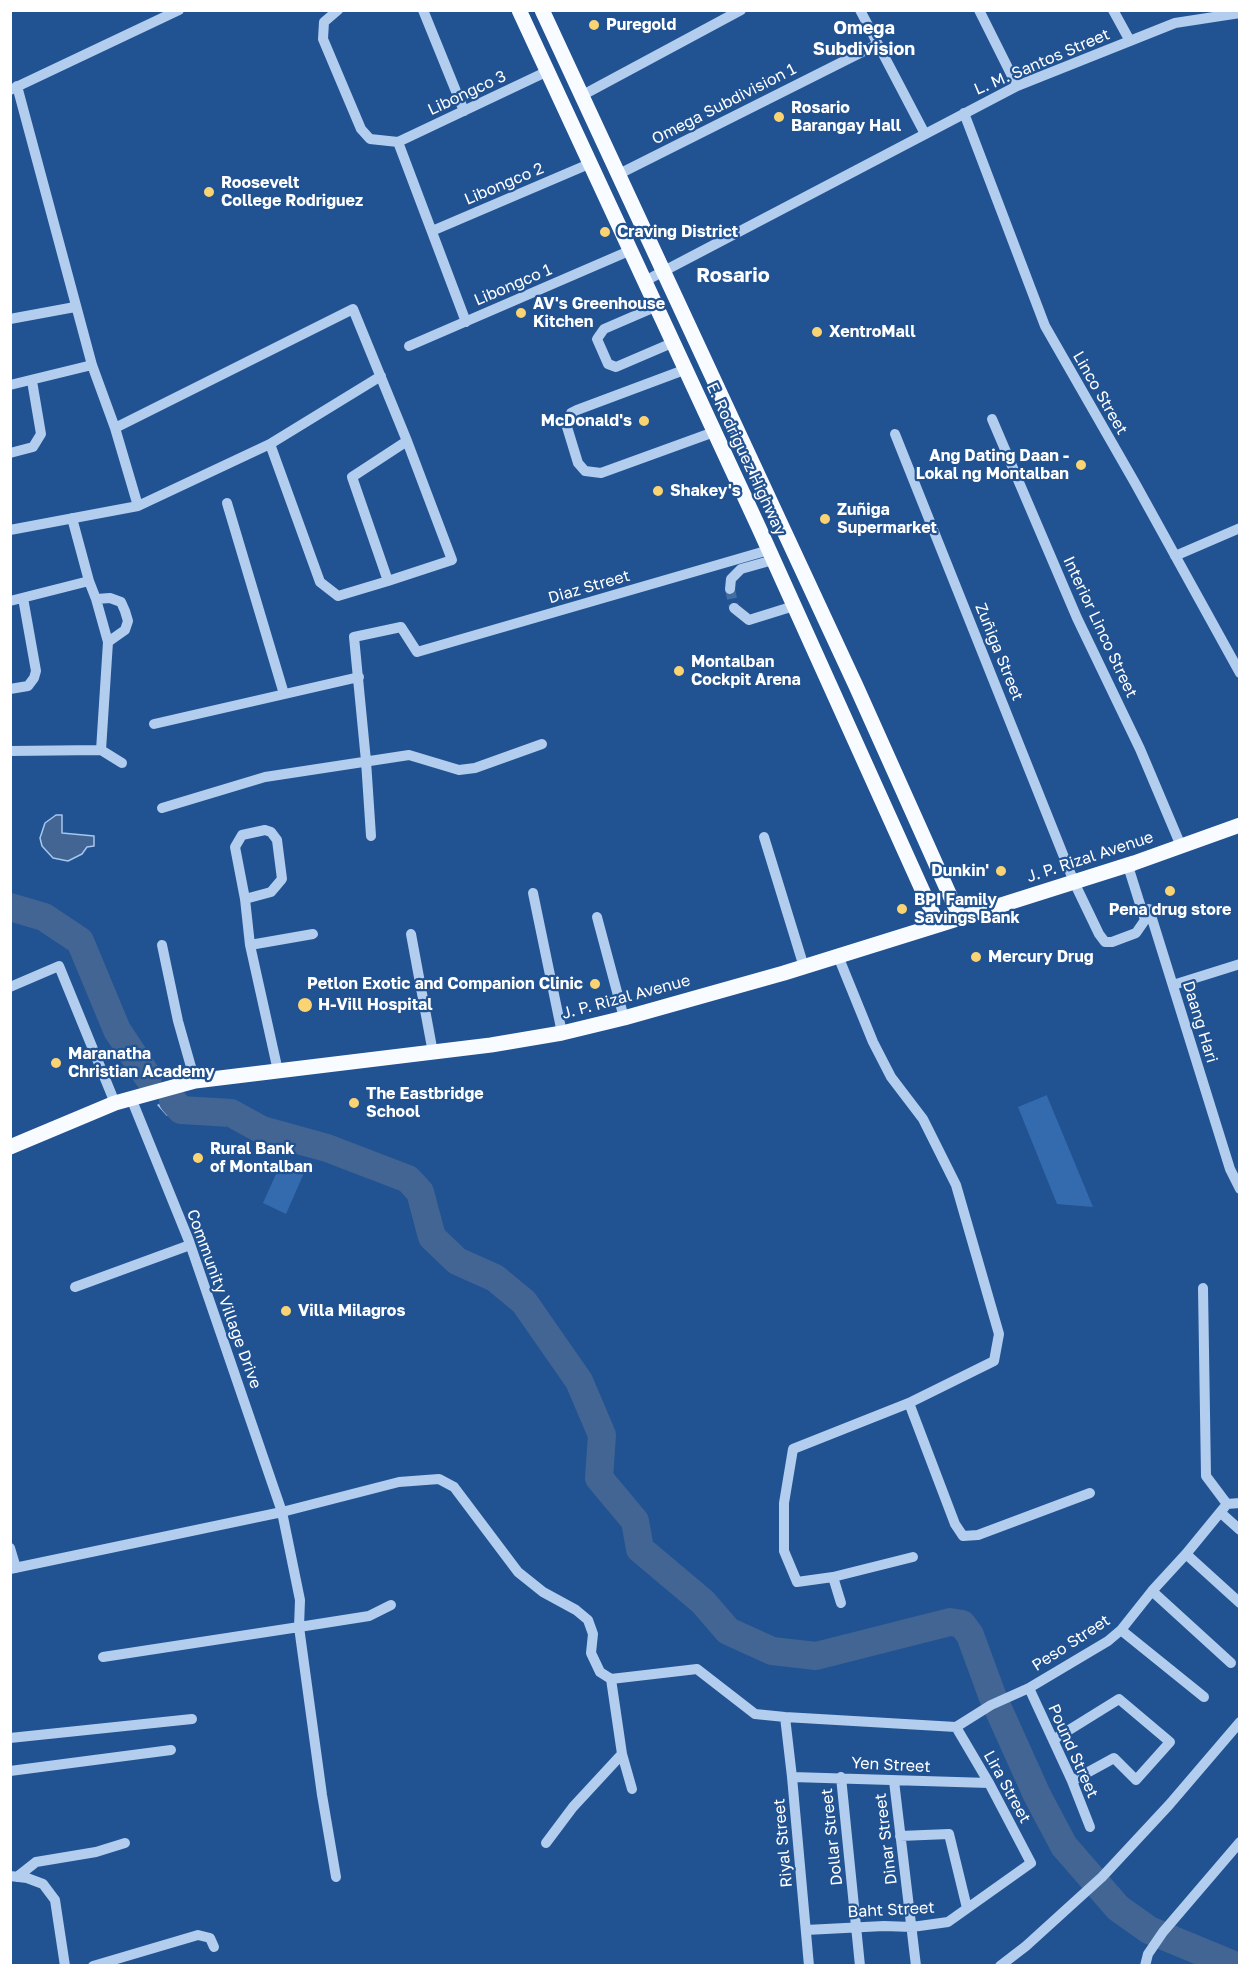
<!DOCTYPE html>
<meta charset="utf-8">
<style>
body{margin:0}
#map{position:relative;width:1250px;height:1976px;overflow:hidden;background:#215292;font-family:"Golos Text",sans-serif}
canvas{display:block}
.frame{position:absolute;inset:0;border:12px solid #fff;pointer-events:none}
</style>
<div id="map">
<canvas width="1250" height="1976"></canvas>
<div class="frame"></div>
</div>
<script>
const context = document.querySelector('canvas').getContext('2d');
context.lineJoin = 'round';
function fill(path, color) {
  context.fillStyle = color;
  context.fill(path, 'evenodd');
}
function toPath(rows) {
  const path = new Path2D();
  for (const r of rows) {
    path.moveTo(r[0], r[1]);
    for (let i = 2; i < r.length; i += 2) path.lineTo(r[i], r[i + 1]);
  }
  return path;
}
function strokePath(path, color, width, dash) {
  context.strokeStyle = color;
  context.lineWidth = width;
  context.lineCap = dash ? 'butt' : 'round';
  context.setLineDash(dash || []);
  context.stroke(path);
}
function drawText(font, color, halo, rows, align = 'center') {
  context.font = font + ' "Golos Text",sans-serif';
  context.lineWidth = 4.5;
  context.setLineDash([]);
  context.textBaseline = 'middle';
  context.strokeStyle = halo;
  context.fillStyle = color;
  for (const [text, x, y, turn = 0] of rows) {
    context.save();
    context.translate(x, y);
    context.rotate((+turn || 0) * Math.PI / 180);
    context.textAlign = isNaN(turn) ? turn : align;
    if (halo) context.strokeText(text, 0, 0);
    context.fillText(text, 0, 0);
    context.restore();
  }
}
fill(toPath([
 [1047,1095,1047,1096,1093,1207,1057,1204,1018,1107],
 [281,1163,304,1173,286,1214,263,1203]
]), '#346baf');
const water = toPath([
 [56,815,62,815,62,833,94,836,94,846,87,847,82,854,68,861,53,858,42,846,40,838,45,823,56,815],
 [214,1102,213,1113,181,1118,167,1115,158,1105,196,1107,214,1102]
]);
fill(water, '#426593');
strokePath(water, '#a6c7ee', 1.5);
strokePath(toPath([
 [10,907,44,917,80,941,117,1030,148,1077],
 [173,1101,181,1110,231,1113,262,1130,327,1148,408,1179,420,1192,432,1237,457,1261,495,1278,524,1302,579,1381,602,1435,599,1478,635,1521,640,1549,703,1602,728,1631,772,1651,816,1656,950,1622,962,1624,970,1635,992,1695,1037,1795,1064,1846,1118,1908,1149,1930,1236,1966]
]), '#426593', 28);
strokePath(toPath([
 [730,589,734,608]
]), '#426ca2', 10, [10, 5]);
strokePath(toPath([
 [338,10,324,22,323,39,361,129,370,139,398,142],
 [423,10,464,111],
 [860,10,925,134],
 [979,10,1017,86],
 [1113,10,1130,41],
 [17,86,92,365,115,428,138,506],
 [10,90,179,10],
 [581,96,741,10],
 [964,113,1045,326,1135,483,1240,673],
 [398,142,466,322],
 [398,142,548,71],
 [617,175,876,45],
 [432,231,589,164],
 [643,282,1017,86,1175,23,1240,13],
 [655,307,604,329,597,339,608,364,616,367,672,343],
 [10,319,75,307],
 [409,346,629,251],
 [684,370,577,410,571,413,567,427,578,463,585,471,601,473,714,432],
 [10,385,92,365],
 [992,419,1077,618,1140,749,1181,846],
 [115,428,353,309,407,441,452,560,388,581,338,596,320,582,270,444],
 [895,434,1074,882,1099,934,1105,942,1112,942,1136,933,1145,920,1128,866],
 [10,453,33,447,41,434,32,381],
 [227,503,284,694],
 [72,518,89,581,96,599,108,642,101,750],
 [10,530,138,506,270,444,381,376],
 [1175,556,1240,528],
 [388,581,352,477,407,441],
 [730,589,731,579,741,569,773,560],
 [96,599,110,598,121,602,125,611,128,621,125,630,108,642],
 [10,601,89,581],
 [734,608,749,620,794,606],
 [10,689,28,686,34,678,36,671,23,598],
 [154,724,359,677],
 [10,751,101,750,122,763],
 [162,808,265,777,409,755,459,770,475,768,542,744],
 [371,836,366,761,354,637,401,627,417,652,769,550],
 [764,837,804,967],
 [533,893,562,1033],
 [245,899,271,892,282,879,277,840,271,832,265,830,242,835,235,847,245,899,250,945,278,1071],
 [1149,909,1230,1169,1240,1189],
 [597,917,624,1018],
 [411,934,433,1053],
 [162,945,178,1021,195,1081],
 [250,945,313,934],
 [838,956,873,1042,891,1077,923,1119,956,1185,999,1334,994,1361,909,1403,793,1449,784,1503,784,1551,797,1582,833,1577,913,1557],
 [1173,985,1240,964],
 [10,987,59,966,115,1103],
 [131,1098,189,1241,282,1512,300,1600,299,1627,369,1616,391,1605],
 [75,1287,190,1245],
 [1203,1288,1206,1476,1227,1504],
 [909,1403,955,1524,963,1536,978,1535,1090,1493],
 [1227,1504,1240,1503],
 [1221,1513,1240,1530],
 [10,1548,16,1568],
 [1186,1554,1240,1603],
 [10,1569,282,1512,399,1482,439,1479,454,1487,518,1572,543,1592,576,1610,588,1620,593,1634,591,1653,600,1672,611,1679,697,1669,755,1714,785,1717,956,1727],
 [833,1577,841,1603],
 [1152,1591,1231,1663],
 [1121,1630,1204,1697],
 [103,1657,299,1627,322,1795,336,1877],
 [611,1679,622,1754,632,1789],
 [1029,1688,1072,1781,1090,1827],
 [785,1717,792,1777,809,1966],
 [956,1727,991,1705,1029,1688,1108,1641,1121,1630,1152,1591,1186,1554,1227,1504],
 [10,1738,192,1719],
 [1053,1740,1119,1699,1170,1742,1136,1780,1114,1758,1072,1781],
 [10,1771,171,1750],
 [792,1777,989,1783],
 [841,1777,860,1966],
 [894,1781,916,1966],
 [900,1836,949,1834,967,1908],
 [546,1843,573,1807,622,1754],
 [10,1876,27,1878,43,1884,55,1900,65,1966],
 [17,1877,36,1862,96,1852,125,1843],
 [806,1930,884,1926,912,1927,948,1922,1031,1863,989,1783,956,1727],
 [93,1966,198,1935,210,1938,214,1947],
 [1000,1966,1026,1946,1102,1877,1169,1805,1240,1722],
 [1145,1966,1148,1954,1163,1932,1240,1842]
]), '#b2cded', 10);
strokePath(toPath([
 [519,10,759,528,938,925],
 [542,10,856,686,960,918],
 [10,1147,115,1103,195,1081,491,1045,562,1033,624,1018,784,973,938,925,1134,863,1240,825]
]), '#f8fbff', 15);
for (const [x, y, r, color] of [
 [594,25,6,"#fad473"],
 [779,117,6,"#fad473"],
 [209,192,6,"#fad473"],
 [605,232,6,"#fad473"],
 [521,313,6,"#fad473"],
 [817,332,6,"#fad473"],
 [644,421,6,"#fad473"],
 [1081,465,6,"#fad473"],
 [658,491,6,"#fad473"],
 [825,519,6,"#fad473"],
 [679,671,6,"#fad473"],
 [1001,871,6,"#fad473"],
 [1170,891,6,"#fad473"],
 [902,909,6,"#fad473"],
 [976,957,6,"#fad473"],
 [595,984,6,"#fad473"],
 [305,1005,8,"#fad473"],
 [56,1063,6,"#fad473"],
 [354,1103,6,"#fad473"],
 [198,1158,6,"#fad473"],
 [286,1311,6,"#fad473"]
]) {
  const dot = new Path2D();
  dot.arc(x, y, r, 0, 2 * Math.PI);
  context.fillStyle = color;
  context.fill(dot);
  strokePath(dot, '#215292', 2);
}
drawText('bold 16px', '#fff', '#215292', [
 ["Puregold",606,25],
 ["Rosario",791,108],
 ["Barangay Hall",791,126],
 ["Roosevelt",221,183],
 ["College Rodriguez",221,201],
 ["Craving District",617,232],
 ["AV's Greenhouse",533,304],
 ["Kitchen",533,322],
 ["XentroMall",829,332],
 ["McDonald's",632,421,"right"],
 ["Ang Dating Daan -",1069,456,"right"],
 ["Lokal ng Montalban",1069,474,"right"],
 ["Shakey's",670,491],
 ["Zuñiga",837,510],
 ["Supermarket",837,528],
 ["Montalban",691,662],
 ["Cockpit Arena",691,680],
 ["Dunkin'",989,871,"right"],
 ["BPI Family",914,900],
 ["Savings Bank",914,918],
 ["Pena drug store",1170,910,"center"],
 ["Mercury Drug",988,957],
 ["Petlon Exotic and Companion Clinic",583,984,"right"],
 ["H-Vill Hospital",318,1005],
 ["Maranatha",68,1054],
 ["Christian Academy",68,1072],
 ["The Eastbridge",366,1094],
 ["School",366,1112],
 ["Rural Bank",210,1149],
 ["of Montalban",210,1167],
 ["Villa Milagros",298,1311]
], 'left');
drawText('16px', '#fff', '#215292', [
 ["L. M. Santos Street",1042,62,-23],
 ["Libongco 3",467,93,-25],
 ["Omega Subdivision 1",724,104,-27],
 ["Libongco 2",504,184,-23],
 ["Libongco 1",513,285,-23],
 ["Linco Street",1100,393,60],
 ["E. Rodriguez Highway",746,459,65],
 ["Diaz Street",589,587,-16],
 ["Interior Linco Street",1100,627,65],
 ["Zuñiga Street",999,652,68],
 ["J. P. Rizal Avenue",1090,857,-18],
 ["J. P. Rizal Avenue",626,997,-15],
 ["Daang Hari",1200,1022,73],
 ["Community Village Drive",224,1299,70],
 ["Peso Street",1071,1643,-33],
 ["Pound Street",1073,1751,66],
 ["Yen Street",891,1765,3],
 ["Lira Street",1007,1787,61],
 ["Dollar Street",832,1837,-96],
 ["Dinar Street",886,1839,-97],
 ["Riyal Street",783,1843,-95],
 ["Baht Street",891,1910,-3]
]);
drawText('bold 18px', '#fff', '#215292', [
 ["Omega",864,28],
 ["Subdivision",864,49]
]);
drawText('bold 20px', '#fff', '#215292', [
 ["Rosario",733,276]
]);
</script>
